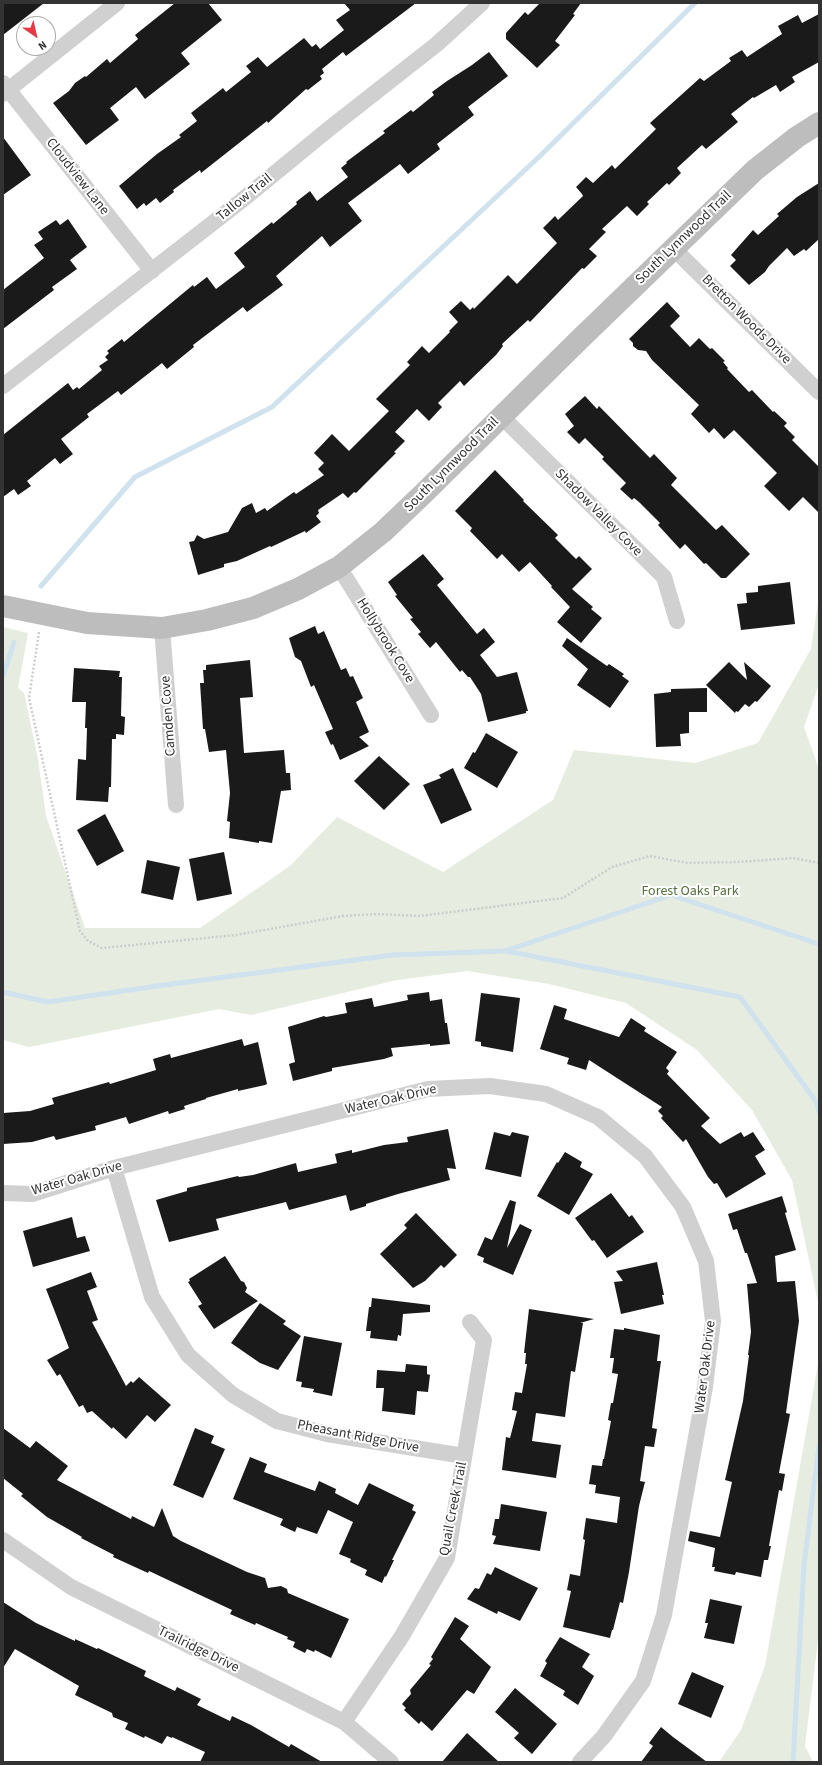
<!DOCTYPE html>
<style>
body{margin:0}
#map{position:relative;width:822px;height:1765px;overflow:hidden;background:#fff;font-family:"Source Sans 3",sans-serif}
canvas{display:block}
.frame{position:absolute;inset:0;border:4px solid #333;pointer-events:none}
.north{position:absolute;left:16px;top:16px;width:40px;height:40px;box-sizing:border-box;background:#fff;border:1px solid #adadad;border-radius:50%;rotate:146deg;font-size:11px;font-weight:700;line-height:16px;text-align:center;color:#333}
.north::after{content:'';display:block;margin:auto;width:14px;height:18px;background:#e63946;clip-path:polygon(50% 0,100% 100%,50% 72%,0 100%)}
</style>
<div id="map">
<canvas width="822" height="1765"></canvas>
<div class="frame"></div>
<div class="north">N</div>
</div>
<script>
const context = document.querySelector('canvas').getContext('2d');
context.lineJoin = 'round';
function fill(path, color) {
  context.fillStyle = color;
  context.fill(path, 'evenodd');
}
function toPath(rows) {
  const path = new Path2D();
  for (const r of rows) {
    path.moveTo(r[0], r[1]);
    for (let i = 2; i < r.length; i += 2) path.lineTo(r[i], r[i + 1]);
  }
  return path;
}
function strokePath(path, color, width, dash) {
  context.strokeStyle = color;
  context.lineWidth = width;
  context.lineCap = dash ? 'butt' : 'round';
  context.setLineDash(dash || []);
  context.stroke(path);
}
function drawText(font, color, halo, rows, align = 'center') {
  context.font = font + ' "Source Sans 3",sans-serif';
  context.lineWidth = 4;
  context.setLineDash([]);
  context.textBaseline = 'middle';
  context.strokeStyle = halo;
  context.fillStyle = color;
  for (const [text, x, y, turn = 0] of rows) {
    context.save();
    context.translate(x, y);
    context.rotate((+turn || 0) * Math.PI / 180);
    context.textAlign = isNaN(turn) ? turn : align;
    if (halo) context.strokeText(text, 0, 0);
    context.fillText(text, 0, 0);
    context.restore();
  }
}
fill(toPath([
 [819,596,819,684,804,727,819,769,819,1307,792,1180,752,1110,697,1050,626,1003,549,984,467,971,397,980,251,1015,219,1009,29,1047,3,1040,3,627,28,633,18,688,24,693,38,759,46,816,85,928,200,928,290,866,337,817,443,872,553,800,574,750,695,763,758,743,811,649],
 [819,1358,819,1632,805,1746,813,1762,719,1762,741,1730,765,1666]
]), '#e6ecdf');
strokePath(toPath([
 [41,586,135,477,272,407,541,155,695,3],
 [3,676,14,642],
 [506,951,740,997,817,1103,819,1112],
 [3,992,48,1002,157,986,393,955,505,951,671,895,819,944],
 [793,1762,804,1565,819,1446]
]), '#cfe2ee', 5);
fill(toPath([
 [3,3,44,3,3,35],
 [175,3,208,3,222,20,181,53,190,64,145,99,136,87,110,108,119,120,86,145,53,103,69,91,75,83,85,76,86,77,107,59,110,63,138,39,135,35],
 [344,3,416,3,346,56,343,52,322,69,324,73,320,76,322,79,308,90,306,89,268,123,267,121,201,173,200,170,173,190,174,192,160,203,156,198,146,206,144,203,137,209,119,186,157,154,181,137,179,135,197,121,191,113,223,88,226,92,251,72,246,66,258,57,267,67,304,38,312,47,316,44,320,49,344,30,336,20,350,10],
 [540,3,581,3,573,14,575,15,555,41,560,45,537,68,506,39,506,33,525,12,528,15],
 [819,14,819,62,792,77,795,82,780,92,776,85,754,98,753,97,731,114,738,122,706,149,702,145,677,168,681,173,669,185,667,183,647,202,649,204,637,216,627,206,602,229,606,232,589,249,597,256,584,269,582,268,530,322,528,320,502,344,503,346,496,355,464,386,460,381,438,403,442,407,429,421,417,409,395,432,405,441,394,452,396,453,356,493,354,492,348,498,343,493,318,510,319,513,316,516,321,522,306,533,305,531,271,547,270,546,237,561,224,564,224,567,198,575,189,542,194,541,197,535,204,539,228,532,242,508,252,503,256,513,265,508,267,511,294,492,296,494,324,475,318,469,324,463,314,453,332,434,349,451,389,411,376,399,410,365,407,362,422,346,429,353,450,332,449,331,458,322,449,312,461,301,470,310,473,307,474,309,508,275,517,284,557,243,543,228,555,216,558,220,583,196,582,194,576,187,586,177,593,183,612,165,615,169,656,129,650,123,700,78,704,81,731,61,729,58,742,50,747,57,782,34,778,26,798,15,802,23],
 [489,52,508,76,468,107,474,115,437,144,440,149,408,174,400,164,348,203,362,221,330,247,322,236,276,276,283,285,247,312,243,307,193,345,194,347,167,369,162,363,121,395,118,391,87,414,89,417,61,439,73,454,60,464,55,458,27,481,31,486,18,495,14,489,3,497,3,435,68,383,73,390,77,387,79,389,102,370,99,366,108,360,105,357,109,353,107,351,122,339,124,342,193,285,194,287,207,277,216,289,245,267,234,253,272,222,273,224,297,204,296,202,310,191,317,201,348,177,341,168,347,163,346,162,385,133,383,131,411,110,413,112,434,95,432,92,447,81,472,65],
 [3,137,31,175,3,195],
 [819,183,819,239,806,251,804,249,794,256,787,248,769,266,765,272,749,285,730,266,736,260,731,255,753,230,758,235,779,216,777,214,797,197],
 [68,219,87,247,70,260,77,269,52,287,54,290,3,329,3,290,44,258,34,245,43,239,38,232,56,220,60,225],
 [667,302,680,316,670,326,690,347,699,338,710,349,712,348,725,361,723,362,728,368,727,369,749,392,752,390,773,412,774,411,787,423,784,426,795,437,792,440,819,467,819,513,803,497,789,511,764,486,777,473,734,430,724,439,714,428,709,433,691,414,699,405,652,360,646,351,638,350,633,346,633,343,629,339],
 [585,396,597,409,599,406,650,458,654,454,677,478,671,485,716,530,722,525,750,554,726,578,721,578,706,563,704,564,685,544,680,549,658,525,660,523,639,502,634,498,632,500,620,489,626,483,602,459,604,457,585,438,579,444,567,432,574,426,565,414],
 [495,470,524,500,523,501,558,535,555,538,576,559,579,556,592,569,572,589,593,607,591,609,602,618,581,643,557,622,570,607,551,587,552,586,530,562,519,572,502,554,497,559,470,531,472,528,455,511],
 [423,554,444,579,437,585,477,634,484,628,495,642,480,655,497,677,517,672,528,711,526,711,526,713,488,722,481,694,470,677,468,677,462,670,460,672,436,642,430,648,418,634,421,632,410,619,413,618,395,596,397,595,388,582],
 [790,582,795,624,741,630,737,604,747,603,746,593,758,592,758,586],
 [315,626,318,634,324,631,341,670,346,668,350,677,353,676,363,698,356,702,369,732,359,737,369,746,340,760,333,744,331,745,325,732,333,729,314,685,311,687,301,661,295,657,289,638],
 [567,638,607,666,609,664,624,674,622,676,629,681,610,708,577,685,588,669,562,646],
 [250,660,253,697,240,698,244,753,284,750,286,773,290,773,291,790,281,791,272,843,259,841,259,843,229,838,230,822,227,821,230,793,226,750,209,752,205,729,203,729,200,683,204,683,203,670,206,670,206,665],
 [729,662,747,680,744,662,771,686,757,702,755,701,749,707,745,704,738,712,736,711,735,713,706,685],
 [74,668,120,671,119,677,122,677,121,716,125,717,124,735,116,734,116,739,112,739,111,787,109,787,108,802,76,800,78,759,86,760,87,728,85,728,86,702,72,702],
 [707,688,707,712,689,712,689,733,680,734,681,746,656,747,654,694,671,692,671,689],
 [486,733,518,752,497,788,464,768,473,752,475,753],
 [379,756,410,784,384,810,354,781],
 [453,768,472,810,441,824,423,785,441,778,439,775],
 [105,814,124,851,97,866,77,830],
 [224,852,232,894,197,901,189,859],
 [147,860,180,867,173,900,141,893],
 [429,992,430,1001,442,999,445,1023,447,1023,450,1044,430,1046,430,1044,391,1048,393,1056,384,1059,332,1068,332,1071,293,1081,289,1064,295,1062,288,1027,324,1016,326,1017,347,1013,345,1003,372,998,374,1007,408,1000,407,995],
 [481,993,520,998,513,1052,481,1046,481,1042,475,1041],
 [554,1005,567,1009,564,1019,619,1037,631,1018,646,1028,644,1031,677,1052,666,1068,669,1071,667,1074,710,1118,701,1126,720,1144,741,1132,744,1137,753,1132,765,1150,755,1156,766,1174,726,1198,717,1183,714,1184,708,1177,686,1139,683,1142,661,1118,663,1116,658,1111,662,1107,589,1060,586,1070,567,1064,569,1058,540,1049],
 [242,1039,244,1046,258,1042,267,1084,265,1085,238,1091,238,1089,206,1098,206,1099,184,1106,185,1109,169,1114,168,1111,129,1124,126,1117,95,1126,96,1130,56,1140,54,1136,32,1142,3,1144,3,1113,30,1111,54,1104,52,1098,109,1082,110,1084,156,1070,153,1059,170,1054,171,1058],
 [448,1129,456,1169,447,1168,450,1180,398,1194,366,1204,366,1206,350,1211,346,1195,289,1210,286,1202,216,1219,219,1230,169,1242,156,1200,187,1191,187,1188,238,1176,239,1177,253,1175,296,1163,298,1172,337,1163,335,1154,352,1150,352,1153,384,1145,408,1142,407,1137],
 [494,1132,510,1136,512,1132,529,1136,521,1177,485,1169],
 [565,1152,582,1162,580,1167,593,1174,569,1215,537,1196,557,1162,558,1163],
 [611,1193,629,1217,632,1215,644,1232,607,1258,594,1240,592,1241,575,1218],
 [782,1196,787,1212,785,1213,796,1250,775,1256,777,1282,795,1281,799,1321,786,1413,790,1414,779,1473,785,1474,782,1491,779,1490,769,1546,771,1546,768,1560,764,1560,761,1577,736,1572,735,1575,714,1571,715,1567,712,1567,715,1548,688,1541,690,1531,720,1537,732,1482,725,1480,743,1401,749,1355,748,1355,751,1332,747,1284,757,1283,747,1253,745,1253,737,1229,733,1230,728,1214],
 [510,1200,516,1202,507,1248,520,1224,532,1230,513,1275,483,1262,484,1258,477,1255,485,1237,492,1240],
 [416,1213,457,1255,444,1268,441,1265,425,1281,413,1288,380,1254,407,1228,404,1225],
 [72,1217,77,1238,85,1236,90,1251,33,1267,23,1231],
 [225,1256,241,1281,244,1282,247,1288,245,1292,258,1301,214,1329,198,1306,202,1304,188,1282,190,1281,189,1279],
 [657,1262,664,1295,662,1295,664,1304,621,1314,614,1282,623,1281,616,1271],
 [91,1272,97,1287,87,1291,98,1320,92,1322,126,1386,131,1381,133,1383,139,1377,171,1405,155,1422,147,1415,126,1439,113,1427,112,1429,92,1411,87,1413,83,1405,79,1407,60,1374,57,1376,47,1360,69,1348,46,1289],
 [372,1298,430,1305,430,1312,403,1314,401,1336,398,1335,397,1341,370,1338,371,1331,366,1331,369,1307,371,1307],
 [260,1303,286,1321,283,1324,301,1336,278,1370,260,1363,231,1343],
 [529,1309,594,1319,580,1323,583,1323,575,1372,571,1371,565,1417,536,1413,532,1441,561,1445,556,1478,502,1470,506,1437,510,1438,517,1411,512,1410,515,1392,522,1393,527,1364,525,1364,526,1353,524,1353],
 [624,1328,660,1335,657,1361,661,1361,652,1428,657,1429,654,1447,645,1446,640,1481,645,1482,639,1506,629,1572,623,1603,620,1602,613,1630,612,1630,610,1638,563,1627,571,1591,567,1590,570,1574,580,1576,585,1540,583,1539,586,1518,617,1523,620,1497,595,1493,596,1485,589,1484,592,1465,602,1466,603,1459,604,1459,611,1421,608,1420,611,1403,613,1403,618,1374,612,1373,614,1358,610,1358,614,1329,624,1330],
 [304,1336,342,1343,332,1396,313,1392,314,1389,301,1387,302,1382,296,1381],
 [406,1364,427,1366,427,1374,430,1375,428,1392,417,1391,415,1415,382,1411,384,1388,376,1388,377,1370,405,1372],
 [3,1428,30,1448,36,1441,68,1466,57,1480,131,1519,132,1516,154,1527,162,1508,173,1536,181,1541,247,1572,265,1578,268,1588,281,1586,287,1589,288,1593,349,1619,331,1658,315,1650,314,1652,307,1649,305,1653,293,1647,295,1642,287,1639,288,1637,256,1623,255,1625,230,1614,232,1610,149,1571,148,1573,113,1557,114,1555,81,1538,82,1537,47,1517,21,1496,23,1494,3,1478],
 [195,1428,214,1436,211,1443,225,1449,203,1498,173,1485],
 [250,1457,267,1464,264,1472,315,1491,319,1481,336,1489,335,1493,358,1505,369,1483,414,1505,412,1510,416,1512,392,1560,394,1560,386,1577,385,1576,382,1583,365,1575,367,1570,350,1562,351,1559,339,1554,353,1522,328,1510,317,1534,297,1527,295,1532,280,1525,283,1519,233,1499],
 [501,1504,547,1512,540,1551,493,1544,496,1536,492,1535,495,1519,499,1519],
 [495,1567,538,1588,520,1621,498,1611,497,1614,467,1599,475,1588,479,1589,487,1573,491,1575],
 [710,1599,742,1606,734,1644,704,1638,708,1623,705,1623],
 [3,1602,36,1623,75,1641,75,1639,97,1649,98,1648,146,1671,144,1676,175,1691,177,1687,201,1699,197,1705,230,1721,232,1716,251,1725,289,1747,291,1744,322,1762,200,1762,205,1752,172,1737,172,1738,167,1736,162,1744,145,1736,144,1738,125,1729,128,1723,113,1717,112,1713,75,1695,79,1686,15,1649,3,1668],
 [455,1617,469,1626,460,1639,491,1667,474,1694,467,1690,432,1731,421,1721,419,1724,404,1710,406,1708,402,1704,411,1694,410,1690,431,1665,429,1664,433,1659,431,1657],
 [560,1637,590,1654,582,1667,594,1676,578,1705,563,1695,565,1691,540,1676,547,1663,545,1661],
 [692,1672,724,1686,711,1718,678,1704],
 [515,1688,557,1724,532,1754,514,1738,519,1733,495,1712],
 [661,1727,673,1737,707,1762,641,1762,653,1746,649,1743],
 [467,1733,499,1762,442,1762]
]), '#1a1a1a');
strokePath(toPath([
 [39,632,29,698,80,931,88,941,102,948,236,935,343,916,377,914,420,916,563,898,612,867,650,856,687,863,739,862,793,858,819,863]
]), '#cdcdcd', 2.5, [2, 2]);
strokePath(toPath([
 [3,83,152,271],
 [3,94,117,3],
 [673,248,819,392],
 [3,386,241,201,330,128,437,44,482,3],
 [501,416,664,577,677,621],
 [339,567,431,715],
 [162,628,176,805],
 [114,1168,152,1297,188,1355,233,1395,277,1421,327,1434,464,1456],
 [3,1193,32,1194,114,1168,428,1089,490,1086,546,1094,598,1117,645,1156,683,1207,706,1261,713,1321,705,1387,664,1615,643,1681,604,1736,580,1762],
 [3,1540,71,1587,344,1722,391,1762],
 [344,1722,402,1636,447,1558,484,1340,470,1322]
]), '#d0d0d0', 16);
strokePath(toPath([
 [3,606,87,623,162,628,207,620,253,608,298,589,339,567,383,532,424,493,579,340,755,170,797,137,819,123]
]), '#bdbdbd', 22);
drawText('14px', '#333', '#fff', [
 ["Cloudview Lane",77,177,52],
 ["Tallow Trail",245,198,-39],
 ["South Lynnwood Trail",684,238,-44],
 ["Bretton Woods Drive",746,320,45],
 ["South Lynnwood Trail",452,465,-45],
 ["Shadow Valley Cove",598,513,45],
 ["Hollybrook Cove",385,641,58],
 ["Camden Cove",169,716,-94],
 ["Water Oak Drive",391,1100,-13],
 ["Water Oak Drive",77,1179,-16],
 ["Water Oak Drive",706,1367,-83],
 ["Pheasant Ridge Drive",358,1437,11],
 ["Quail Creek Trail",454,1509,-79],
 ["Trailridge Drive",198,1650,26]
]);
drawText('14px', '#56703f', '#fff', [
 ["Forest Oaks Park",690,892]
]);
</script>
